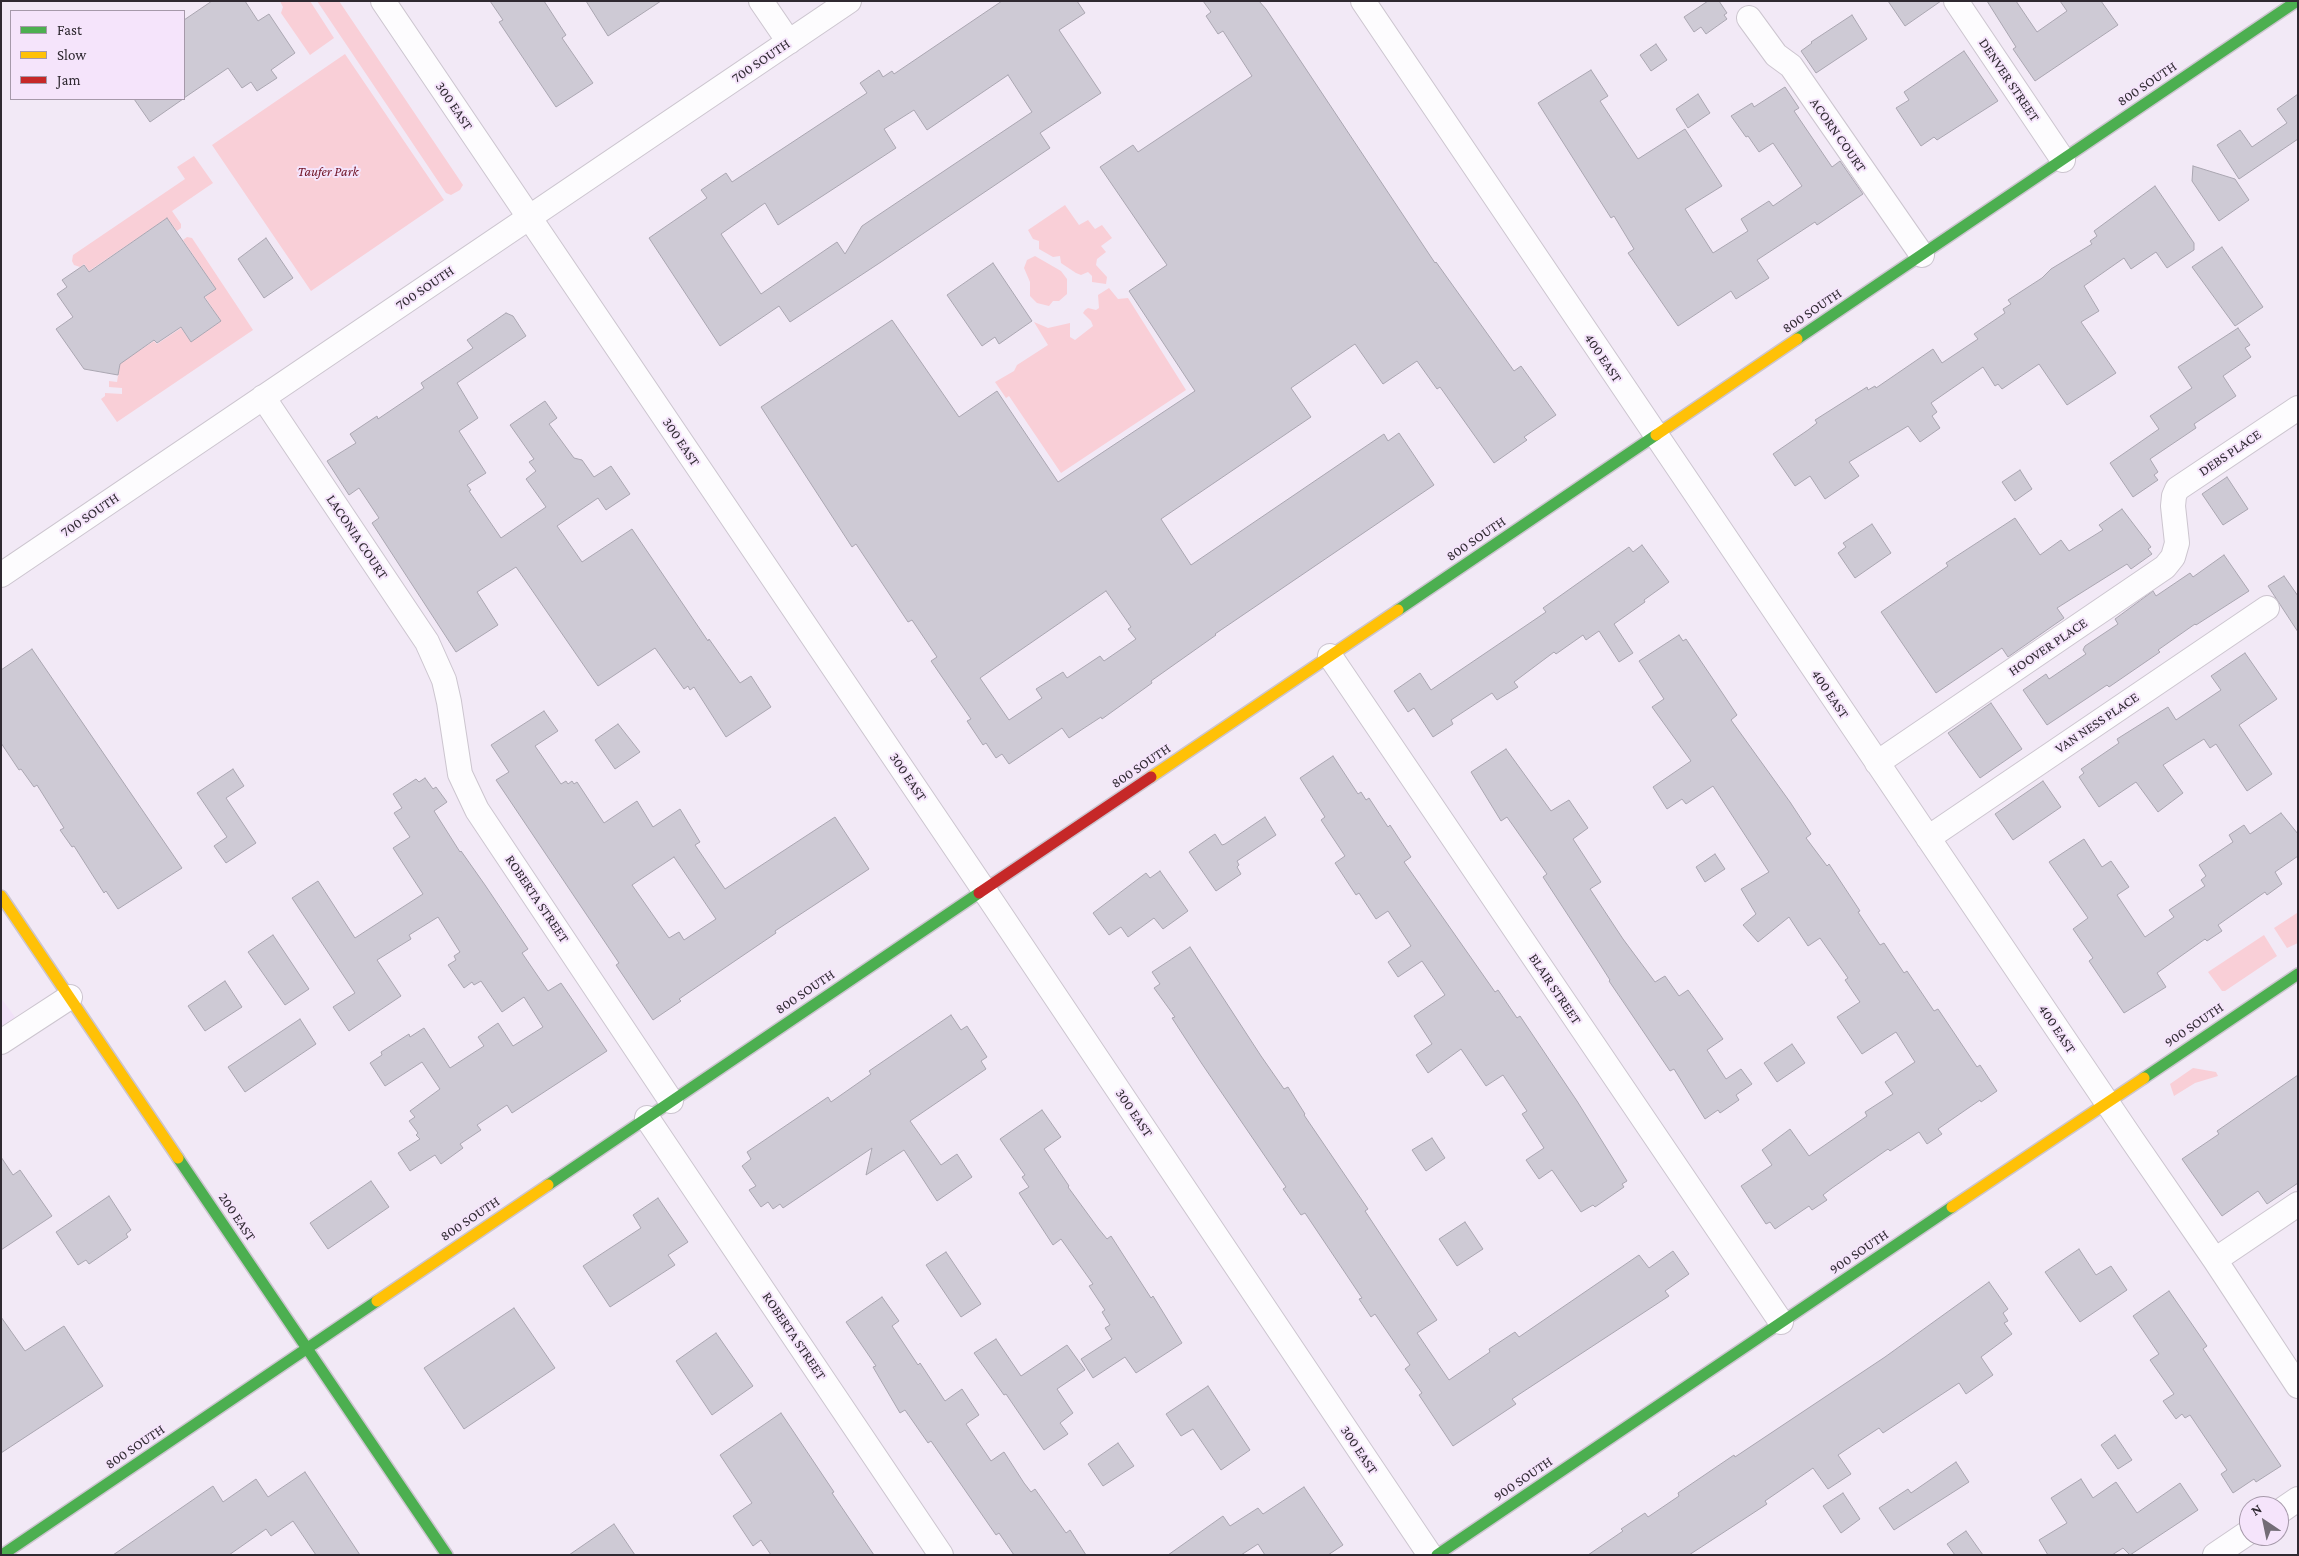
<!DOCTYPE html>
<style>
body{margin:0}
#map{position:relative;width:2299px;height:1556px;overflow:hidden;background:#f2e9f6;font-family:"Crimson Pro",serif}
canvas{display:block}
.frame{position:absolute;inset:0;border:2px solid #2f2931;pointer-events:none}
.legend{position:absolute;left:10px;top:10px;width:175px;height:90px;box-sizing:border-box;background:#f5e4fb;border:1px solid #a699aa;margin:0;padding:6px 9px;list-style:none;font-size:15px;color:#2f2931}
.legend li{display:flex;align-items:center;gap:10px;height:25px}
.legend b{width:25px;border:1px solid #a699aa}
.north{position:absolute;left:2239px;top:1496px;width:50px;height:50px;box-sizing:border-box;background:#f5e4fb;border:1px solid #a699aa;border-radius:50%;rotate:326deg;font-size:14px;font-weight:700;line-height:20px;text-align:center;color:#2f2931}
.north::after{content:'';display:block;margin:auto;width:18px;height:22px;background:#736c76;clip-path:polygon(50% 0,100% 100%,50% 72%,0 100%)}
</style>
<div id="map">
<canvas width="2299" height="1556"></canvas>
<div class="frame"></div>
<ul class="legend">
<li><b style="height:6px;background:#4caf50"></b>Fast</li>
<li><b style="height:6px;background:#ffc107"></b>Slow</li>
<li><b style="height:6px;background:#c62828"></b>Jam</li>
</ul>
<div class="north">N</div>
</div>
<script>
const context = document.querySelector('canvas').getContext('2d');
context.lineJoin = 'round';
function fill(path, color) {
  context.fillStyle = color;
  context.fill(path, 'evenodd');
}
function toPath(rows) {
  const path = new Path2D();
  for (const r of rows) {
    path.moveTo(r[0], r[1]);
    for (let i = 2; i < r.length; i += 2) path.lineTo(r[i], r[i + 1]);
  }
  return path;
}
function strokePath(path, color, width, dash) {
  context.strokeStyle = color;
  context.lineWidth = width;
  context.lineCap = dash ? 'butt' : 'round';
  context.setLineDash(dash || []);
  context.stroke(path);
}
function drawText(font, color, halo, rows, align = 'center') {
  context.font = font + ' "Crimson Pro",serif';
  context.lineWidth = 4;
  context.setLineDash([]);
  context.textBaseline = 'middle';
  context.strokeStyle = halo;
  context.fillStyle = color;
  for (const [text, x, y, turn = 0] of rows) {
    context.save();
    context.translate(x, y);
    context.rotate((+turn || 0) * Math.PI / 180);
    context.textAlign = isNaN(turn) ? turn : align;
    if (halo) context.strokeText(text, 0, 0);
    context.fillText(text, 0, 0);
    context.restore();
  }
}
fill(toPath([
 [1,998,20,1024,1,1037]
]), '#f1e1f8');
fill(toPath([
 [280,1,310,1,334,38,310,55,281,13,283,7],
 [317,1,339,1,463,185,460,190,451,195,446,193],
 [345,54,444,200,311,291,212,145],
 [194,156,213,183,172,211,181,224,181,228,177,231,167,218,89,271,84,264,80,267,74,265,72,261,73,255,185,179,177,167],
 [1065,205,1079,225,1088,220,1095,229,1102,225,1112,238,1101,246,1106,252,1097,259,1096,265,1107,277,1106,284,1092,282,1092,276,1088,272,1081,275,1076,273,1061,263,1060,256,1053,257,1039,249,1039,241,1033,239,1028,230],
 [187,237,192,238,253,330,117,422,101,399,105,396,105,393,122,394,122,388,109,387,109,381,117,382,121,358,131,356,154,341,157,344,181,328,191,342,221,321,205,297,216,289,183,240],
 [1035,256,1061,271,1067,279,1067,294,1059,301,1053,301,1049,306,1037,303,1030,296,1030,282,1024,268,1027,260],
 [1109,288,1118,299,1128,298,1186,390,1061,473,1009,396,1006,398,995,382,1014,371,1017,365,1048,345,1034,322,1048,328,1070,323,1070,337,1075,340,1093,326,1091,321,1083,313,1085,310,1088,308,1096,310,1099,308,1098,295],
 [2297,913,2298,943,2287,948,2274,928],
 [2264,935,2277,956,2225,991,2222,991,2208,972],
 [2193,1068,2216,1072,2218,1076,2195,1083,2174,1096,2170,1084]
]), '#f9cfd7');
const building = toPath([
 [212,1,245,1,258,21,269,14,295,53,271,70,277,78,257,91,251,82,242,88,228,68,184,98,184,20,212,1],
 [490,1,544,1,566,35,562,38,593,83,556,107,499,22,503,20,490,1],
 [586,1,661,1,608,36,586,1],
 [1002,1,1077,1,1085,13,1059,30,1101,93,1040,133,1050,148,881,262,790,322,779,306,720,346,649,238,707,198,701,190,726,173,732,182,867,93,860,83,879,70,883,77,892,71,894,74,1002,1],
 [1008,75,1032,112,862,226,845,254,837,242,761,294,721,234,765,203,778,225,896,148,884,129,914,110,927,130,1008,75],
 [1203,1,1259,1,1266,9,1435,263,1436,262,1514,371,1521,366,1556,415,1524,437,1527,440,1494,463,1440,387,1437,389,1417,361,1383,384,1355,344,1291,388,1311,417,1161,519,1191,565,1384,434,1388,441,1399,433,1434,485,1215,634,1216,635,1151,681,1152,683,1102,719,1101,717,1069,738,1062,728,1009,764,1002,754,996,758,986,743,983,745,967,721,971,719,931,661,937,657,912,620,908,622,856,544,852,547,761,407,892,320,959,417,997,391,1058,482,1195,391,1129,291,1167,265,1100,167,1133,145,1138,152,1252,76,1223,31,1218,34,1206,16,1211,12,1203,1],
 [1106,591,1131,627,1128,629,1136,639,1104,661,1100,656,1067,678,1063,672,1036,689,1042,698,1009,720,980,678,1106,591],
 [1708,1,1719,1,1727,13,1724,15,1727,19,1706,34,1701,27,1694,32,1684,17,1708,1],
 [1888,1,1941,1,1905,26,1888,1],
 [1987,1,2016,1,2037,32,2067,11,2060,1,2101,1,2118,25,2035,81,2013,49,2016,47,1987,1],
 [1852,15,1867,39,1816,73,1801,51,1812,43,1811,42,1852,15],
 [1656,44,1667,60,1651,71,1640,55,1656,44],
 [1964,51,1998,101,1937,140,1934,137,1921,146,1896,108,1909,100,1904,92,1964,51],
 [1591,70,1608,96,1600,101,1638,159,1685,129,1722,186,1685,209,1713,253,1748,231,1741,219,1769,201,1773,206,1802,186,1773,143,1759,152,1748,136,1746,137,1731,116,1752,103,1754,107,1785,87,1799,108,1794,111,1832,167,1840,161,1863,194,1817,225,1815,222,1757,260,1769,278,1736,299,1731,291,1678,326,1628,253,1634,249,1614,216,1611,218,1538,103,1591,70],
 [1698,94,1710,113,1688,128,1676,109,1698,94],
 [2298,94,2298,139,2239,179,2217,145,2240,130,2252,147,2287,123,2277,109,2298,94],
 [134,99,183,99,150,122,134,99],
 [2193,166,2235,179,2249,200,2219,221,2192,181,2193,166],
 [2155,186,2194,243,2194,250,2167,268,2156,252,2131,269,2124,258,2084,286,2099,311,2081,322,2116,373,2067,405,2039,364,2002,389,1998,384,1995,386,1983,367,1931,403,1937,412,1932,416,1940,428,1920,442,1908,426,1849,462,1859,476,1825,499,1810,476,1795,486,1773,454,1808,430,1817,423,1815,420,1867,387,1868,390,1875,386,1876,388,1933,349,1942,363,1978,339,1974,334,2005,313,2003,309,2011,304,2008,300,2042,278,2051,269,2092,244,2090,241,2097,236,2094,231,2155,186],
 [167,218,216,289,204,297,221,321,191,342,181,327,157,343,154,340,120,364,118,375,84,369,56,329,73,317,57,294,67,287,62,280,84,265,89,272,167,218],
 [266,238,293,278,264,298,238,259,266,238],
 [2222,247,2263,307,2235,326,2192,267,2222,247],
 [993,263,1032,321,999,344,995,337,982,346,947,295,993,263],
 [506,313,513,316,526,336,457,383,478,418,459,431,486,473,467,485,471,490,469,491,501,538,546,507,526,479,536,471,529,462,534,459,510,425,545,401,557,418,549,424,574,458,582,460,594,477,611,466,630,494,606,510,598,498,557,526,582,562,632,529,708,641,709,639,740,683,751,676,771,707,726,737,694,687,690,690,688,686,684,689,655,648,598,686,516,567,477,592,498,625,456,652,372,523,379,518,359,488,349,495,327,461,356,443,350,434,377,416,378,419,424,388,421,383,473,348,467,340,506,313],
 [2238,328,2250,345,2245,348,2251,357,2223,376,2236,396,2194,424,2196,428,2150,459,2158,472,2154,475,2158,480,2133,497,2110,463,2159,429,2150,416,2192,388,2178,367,2238,328],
 [2020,470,2032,489,2015,501,2002,482,2020,470],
 [2227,477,2248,509,2223,525,2202,494,2227,477],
 [2122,509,2151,547,2148,549,2152,554,2131,569,2127,564,2057,608,2064,618,2008,657,2002,648,1936,693,1881,612,1948,566,1946,563,2015,518,2040,555,2061,540,2069,551,2103,530,2099,525,2122,509],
 [1872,524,1891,553,1855,578,1838,553,1846,547,1843,543,1872,524],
 [1642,545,1669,582,1644,600,1645,602,1614,624,1633,653,1619,662,1599,631,1586,640,1583,635,1556,654,1554,652,1514,682,1518,687,1497,700,1492,693,1451,720,1453,724,1433,737,1414,708,1408,712,1394,691,1420,673,1431,690,1546,612,1543,608,1629,547,1633,552,1642,545],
 [2224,555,2249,591,2196,625,2195,624,2158,650,2160,652,2109,687,2107,685,2047,725,2023,690,2046,674,2049,679,2086,654,2083,650,2085,646,2118,624,2115,619,2153,591,2156,596,2190,573,2193,577,2224,555],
 [2284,576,2298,596,2298,632,2268,586,2284,576],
 [1679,635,1683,641,1686,639,1723,694,1737,715,1731,720,1790,802,1811,834,1806,838,1827,866,1829,864,1860,911,1858,912,1880,945,1884,943,1904,973,1907,971,1934,1011,1938,1009,1977,1067,1980,1065,1997,1091,1981,1102,1980,1100,1938,1129,1942,1134,1927,1144,1919,1132,1890,1151,1888,1149,1832,1188,1823,1195,1827,1200,1812,1210,1809,1206,1775,1229,1770,1222,1766,1224,1741,1186,1772,1165,1762,1150,1790,1129,1809,1156,1867,1116,1865,1112,1893,1094,1885,1082,1915,1062,1896,1032,1862,1054,1837,1017,1860,1002,1845,980,1848,978,1820,938,1808,946,1789,917,1758,942,1743,925,1756,914,1741,889,1769,872,1713,786,1686,804,1682,799,1667,809,1653,787,1691,761,1652,707,1664,699,1639,661,1679,635],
 [32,649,182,868,118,909,106,891,104,893,74,846,72,847,60,830,64,828,37,785,34,787,21,769,19,770,1,743,1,670,32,649],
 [2245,653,2277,699,2239,725,2272,774,2247,791,2216,744,2210,748,2204,739,2163,765,2183,793,2158,812,2136,782,2099,807,2079,777,2084,773,2081,769,2119,743,2117,739,2168,707,2176,720,2221,690,2211,676,2245,653],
 [1991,703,2022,749,1980,778,1948,733,1991,703],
 [544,711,558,731,535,746,561,784,566,781,568,784,572,781,574,784,577,782,604,823,637,801,653,827,680,809,700,842,695,845,725,889,835,817,869,869,775,931,776,933,679,999,681,1001,653,1020,616,965,619,963,496,780,509,772,491,745,544,711],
 [674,857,716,919,684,940,679,932,669,938,632,885,674,857],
 [618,724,640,752,615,769,595,740,618,724],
 [1506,749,1551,811,1569,800,1588,828,1573,839,1601,882,1590,889,1623,939,1655,982,1665,976,1679,996,1688,990,1723,1039,1707,1050,1726,1079,1741,1069,1752,1084,1736,1095,1739,1100,1720,1113,1718,1110,1705,1119,1674,1069,1670,1071,1609,981,1610,980,1596,958,1543,877,1547,874,1507,817,1501,821,1471,772,1506,749],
 [1333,756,1358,794,1361,792,1366,800,1369,798,1388,827,1390,825,1411,857,1404,862,1495,992,1498,990,1517,1018,1520,1016,1577,1101,1627,1181,1622,1184,1624,1187,1595,1207,1593,1205,1581,1212,1552,1170,1539,1179,1526,1160,1544,1148,1522,1114,1527,1111,1503,1075,1486,1086,1461,1049,1428,1073,1416,1055,1432,1044,1414,1016,1445,995,1422,961,1398,977,1388,962,1411,946,1388,911,1376,919,1359,893,1356,895,1335,863,1345,856,1321,820,1325,817,1300,778,1333,756],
 [233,769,244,786,226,798,256,843,226,863,214,846,227,837,197,793,233,769],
 [425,778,433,789,436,787,447,802,434,811,460,852,461,851,485,885,528,949,522,953,548,991,561,983,607,1051,512,1113,507,1105,477,1125,481,1130,460,1144,463,1148,441,1164,435,1155,410,1171,398,1153,420,1139,416,1135,418,1133,409,1121,415,1117,410,1111,440,1089,422,1062,385,1086,370,1063,382,1055,381,1052,409,1034,410,1037,424,1028,450,1068,484,1046,478,1037,498,1023,513,1046,543,1027,524,997,502,1012,481,981,474,985,472,982,464,988,448,965,456,960,454,956,460,952,438,917,409,935,411,939,377,960,401,996,349,1031,333,1007,355,993,292,898,318,881,355,938,423,894,393,848,410,837,394,813,402,808,393,794,416,779,419,782,425,778],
 [2043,781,2061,807,2013,840,1995,814,2043,781],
 [2281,813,2298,834,2298,856,2275,872,2282,884,2267,895,2265,892,2218,925,2222,931,2207,941,2205,939,2157,973,2166,987,2124,1013,2089,961,2093,958,2073,929,2088,918,2049,862,2084,839,2102,867,2111,861,2129,887,2117,895,2145,937,2174,917,2169,910,2205,886,2201,880,2206,876,2199,865,2233,842,2229,835,2244,825,2250,834,2281,813],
 [1265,817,1276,835,1237,861,1239,865,1237,867,1241,874,1216,891,1189,852,1215,834,1222,845,1225,844,1265,817],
 [1715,854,1725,869,1705,882,1696,867,1715,854],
 [1160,871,1188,911,1163,929,1154,918,1128,937,1121,927,1109,935,1093,913,1146,873,1150,878,1160,871],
 [273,935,309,989,285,1005,248,952,273,935],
 [1190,947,1261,1056,1284,1089,1288,1087,1305,1114,1304,1115,1368,1209,1365,1211,1437,1320,1417,1333,1449,1380,1490,1352,1489,1349,1515,1332,1519,1337,1639,1255,1649,1268,1673,1251,1689,1274,1665,1291,1669,1296,1512,1399,1516,1404,1453,1446,1419,1395,1422,1393,1405,1369,1410,1365,1375,1314,1371,1317,1359,1299,1362,1298,1305,1213,1301,1215,1283,1189,1286,1187,1202,1064,1172,1018,1175,1017,1154,988,1160,984,1152,972,1190,947],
 [225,981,242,1007,205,1031,188,1006,225,981],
 [951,1015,961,1030,967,1026,987,1057,981,1061,986,1069,910,1121,941,1165,957,1154,972,1177,937,1201,904,1150,866,1175,872,1148,783,1208,780,1204,773,1209,768,1202,761,1207,749,1190,756,1186,742,1166,751,1159,747,1152,828,1097,831,1102,871,1074,869,1071,951,1015],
 [300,1019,316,1044,245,1092,228,1067,300,1019],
 [1792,1044,1805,1063,1777,1082,1764,1063,1792,1044],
 [2298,1075,2298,1183,2267,1204,2258,1191,2222,1216,2182,1159,2219,1134,2217,1131,2298,1075],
 [1042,1110,1061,1137,1044,1149,1069,1186,1068,1187,1098,1228,1107,1239,1111,1236,1151,1298,1153,1296,1182,1343,1136,1373,1125,1357,1093,1378,1081,1359,1112,1339,1105,1328,1110,1325,1102,1312,1105,1310,1089,1286,1093,1284,1061,1239,1053,1245,1019,1193,1029,1187,1022,1177,1025,1175,1000,1139,1042,1110],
 [1432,1138,1445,1158,1426,1171,1412,1150,1432,1138],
 [1,1157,13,1175,20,1170,52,1216,1,1250,1,1157],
 [371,1181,389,1207,328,1249,310,1223,371,1181],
 [109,1196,131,1230,126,1234,128,1237,89,1264,86,1260,78,1265,56,1232,109,1196],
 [658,1198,688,1242,668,1255,675,1265,610,1307,583,1266,641,1228,633,1215,658,1198],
 [1465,1222,1483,1249,1457,1266,1439,1239,1465,1222],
 [2079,1249,2096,1275,2111,1266,2127,1290,2080,1322,2045,1272,2079,1249],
 [946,1252,981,1304,961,1317,926,1265,946,1252],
 [1989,1282,2008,1309,2003,1313,2008,1321,2004,1323,2012,1334,1981,1357,1993,1375,1966,1394,1959,1383,1883,1433,1879,1428,1838,1455,1851,1474,1828,1489,1813,1468,1765,1501,1767,1504,1689,1555,1588,1555,1623,1531,1621,1529,1645,1513,1648,1517,1679,1496,1678,1493,1734,1455,1735,1457,1885,1357,1989,1282],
 [2169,1291,2207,1346,2203,1349,2281,1466,2256,1482,2254,1479,2233,1493,2221,1474,2227,1470,2190,1415,2185,1418,2182,1414,2176,1419,2163,1401,2174,1394,2150,1360,2159,1354,2133,1316,2169,1291],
 [882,1297,899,1321,892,1326,918,1365,920,1363,945,1401,962,1389,979,1415,966,1424,991,1461,1004,1452,1024,1483,1031,1492,1035,1489,1066,1533,1070,1530,1086,1555,1014,1555,999,1533,996,1535,931,1441,928,1443,905,1410,900,1413,873,1367,876,1366,846,1322,882,1297],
 [514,1308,555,1368,464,1429,424,1368,514,1308],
 [1,1317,25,1351,64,1326,103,1386,1,1453,1,1317],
 [716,1333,753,1386,712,1415,676,1361,716,1333],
 [996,1339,1021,1376,1067,1345,1085,1370,1057,1389,1073,1413,1060,1423,1068,1434,1044,1450,1006,1394,1004,1395,974,1353,996,1339],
 [1208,1386,1250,1450,1221,1470,1193,1429,1181,1436,1166,1414,1208,1386],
 [781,1413,834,1492,832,1493,874,1555,771,1555,761,1540,753,1546,733,1516,752,1503,720,1455,781,1413],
 [2115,1435,2132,1460,2118,1469,2101,1445,2115,1435],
 [1118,1443,1134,1466,1103,1486,1088,1464,1118,1443],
 [1956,1462,1969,1482,1894,1530,1879,1508,1908,1489,1911,1493,1956,1462],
 [305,1472,360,1555,316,1555,293,1521,271,1536,266,1529,229,1555,113,1555,213,1486,223,1502,256,1479,268,1497,305,1472],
 [2081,1479,2093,1498,2116,1482,2137,1513,2180,1483,2198,1510,2130,1555,2123,1548,2112,1555,2048,1555,2039,1540,2067,1523,2051,1498,2081,1479],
 [1304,1487,1343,1545,1328,1555,1265,1555,1258,1544,1241,1555,1168,1555,1223,1516,1230,1526,1258,1508,1263,1514,1304,1487],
 [1843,1493,1860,1519,1841,1533,1823,1506,1843,1493],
 [614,1524,635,1555,569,1555,614,1524],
 [1966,1531,1983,1555,1955,1555,1947,1544,1966,1531]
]);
fill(building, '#cecad5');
strokePath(building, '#aaa6b1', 1);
const street = toPath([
 [383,1,984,890,1430,1555],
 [761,1,789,42],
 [1363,1,2133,1141,2215,1260,2298,1386],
 [1956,1,2063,160],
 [1749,18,1776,55,1791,66,1922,255],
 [263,397,427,642,444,680,449,702,460,774,477,810,671,1101],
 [1,575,849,1],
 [1330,656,1781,1322],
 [1877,763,2165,567,2173,557,2177,543,2173,506,2174,496,2177,489,2298,408],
 [1928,838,2267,608],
 [1,1042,70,997],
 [647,1118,941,1555],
 [2215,1260,2298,1204],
 [2279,1512,2298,1499],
 [2215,1555,2249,1532]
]);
const fast = toPath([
 [1797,339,2297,1],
 [1398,610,1656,435],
 [2144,1078,2298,974],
 [178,1158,447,1555],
 [548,1185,979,893],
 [2,1555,377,1301],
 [1437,1555,1952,1207]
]);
const slow = toPath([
 [1656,435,1797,339],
 [1151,777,1398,610],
 [1,896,178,1158],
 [1952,1207,2144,1078],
 [377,1301,548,1185]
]);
const jam = toPath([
 [979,893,1151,777]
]);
strokePath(street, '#ccc5cf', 26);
strokePath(fast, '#ccc5cf', 14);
strokePath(slow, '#ccc5cf', 14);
strokePath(jam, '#ccc5cf', 14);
strokePath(street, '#fdfcfe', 24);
strokePath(fast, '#4caf50', 11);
strokePath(slow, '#ffc107', 11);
strokePath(jam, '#c62828', 11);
drawText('14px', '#2f2931', '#f5e4fb', [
 ["700 SOUTH",761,61,-34],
 ["DENVER STREET",2009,80,56],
 ["800 SOUTH",2147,84,-34],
 ["300 EAST",454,106,56],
 ["ACORN COURT",1838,135,55],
 ["700 SOUTH",425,288,-34],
 ["800 SOUTH",1812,311,-34],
 ["400 EAST",1603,358,56],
 ["300 EAST",681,442,56],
 ["DEBS PLACE",2230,453,-34],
 ["700 SOUTH",90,515,-34],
 ["LACONIA COURT",357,537,56],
 ["800 SOUTH",1476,539,-34],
 ["HOOVER PLACE",2048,647,-34],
 ["400 EAST",1830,694,56],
 ["VAN NESS PLACE",2097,723,-34],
 ["800 SOUTH",1141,766,-34],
 ["300 EAST",908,777,56],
 ["ROBERTA STREET",537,899,56],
 ["BLAIR STREET",1555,989,56],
 ["800 SOUTH",805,992,-34],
 ["900 SOUTH",2194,1025,-34],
 ["400 EAST",2057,1029,56],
 ["300 EAST",1134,1113,56],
 ["200 EAST",237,1217,56],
 ["800 SOUTH",470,1219,-34],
 ["900 SOUTH",1859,1252,-34],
 ["ROBERTA STREET",794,1336,56],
 ["800 SOUTH",135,1447,-34],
 ["300 EAST",1359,1450,56],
 ["900 SOUTH",1523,1479,-34]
]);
drawText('italic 14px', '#701426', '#f5e4fb', [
 ["Taufer Park",328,172]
]);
</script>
